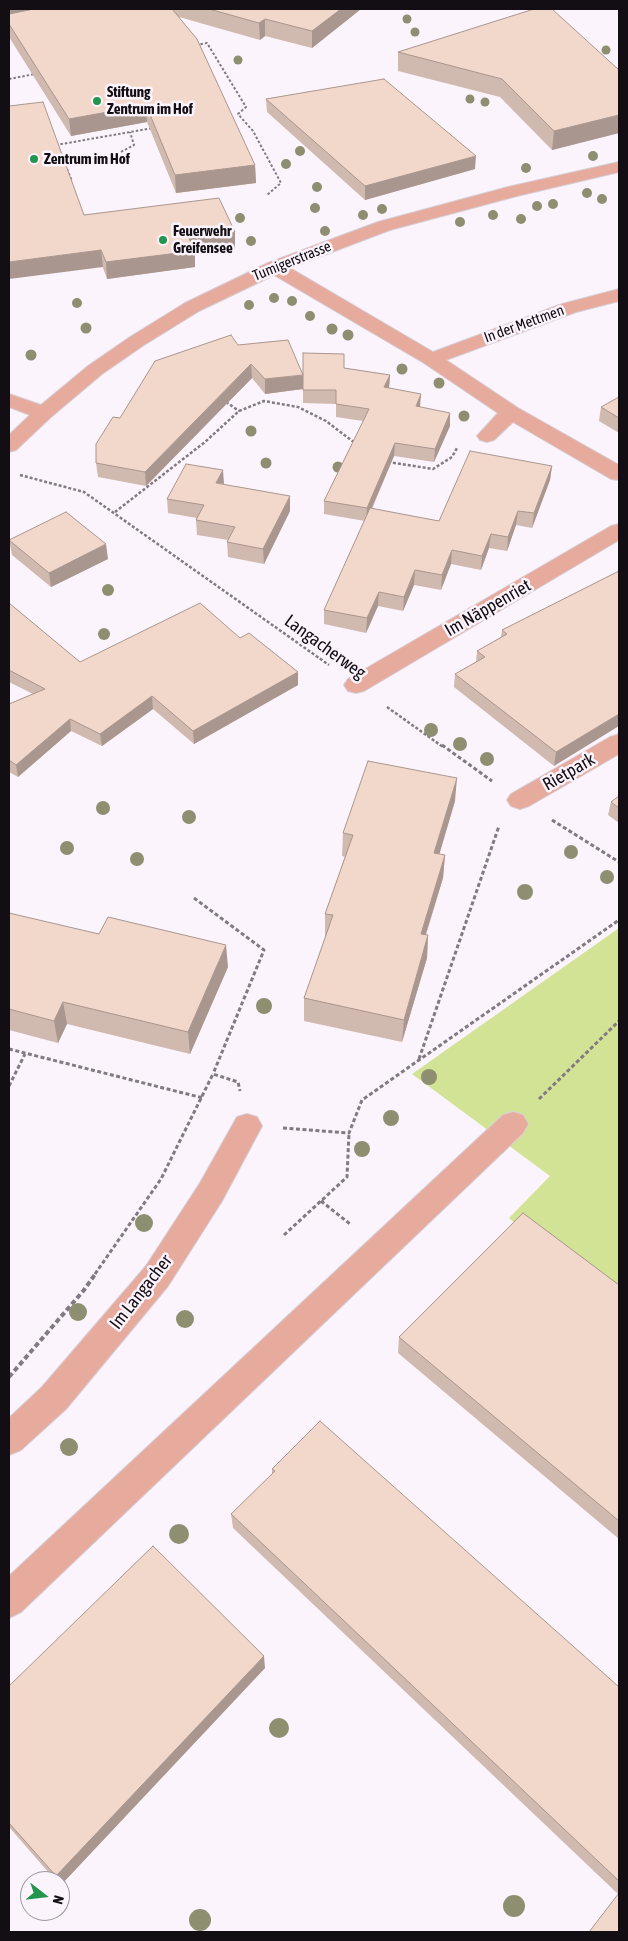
<!DOCTYPE html>
<meta charset="utf-8">
<style>
body{margin:0}
#map{position:relative;width:628px;height:1941px;overflow:hidden;background:#fbf4fc;font-family:"Asap Condensed",sans-serif}
canvas{display:block}
.frame{position:absolute;inset:0;border:10px solid #130d14;pointer-events:none}
.north{position:absolute;left:20px;top:1871px;width:50px;height:50px;box-sizing:border-box;background:#fbf4fc;border:1px solid #9e989f;border-radius:50%;rotate:106deg;font-size:14px;font-weight:700;line-height:20px;text-align:center;color:#130d14}
.north::after{content:'';display:block;margin:auto;width:18px;height:22px;background:#22954f;clip-path:polygon(50% 0,100% 100%,50% 72%,0 100%)}
</style>
<div id="map">
<canvas width="628" height="1941"></canvas>
<div class="frame"></div>
<div class="north">N</div>
</div>
<script>
const context = document.querySelector('canvas').getContext('2d');
context.lineJoin = 'round';
function fill(path, color) {
  context.fillStyle = color;
  context.fill(path, 'evenodd');
}
function toPath(rows) {
  const path = new Path2D();
  for (const r of rows) {
    path.moveTo(r[0], r[1]);
    for (let i = 2; i < r.length; i += 2) path.lineTo(r[i], r[i + 1]);
  }
  return path;
}
function strokePath(path, color, width, dash) {
  context.strokeStyle = color;
  context.lineWidth = width;
  context.lineCap = dash ? 'butt' : 'round';
  context.setLineDash(dash || []);
  context.stroke(path);
}
function drawText(font, color, halo, rows, align = 'center') {
  context.font = font + ' "Asap Condensed",sans-serif';
  context.lineWidth = 5;
  context.setLineDash([]);
  context.textBaseline = 'middle';
  context.strokeStyle = halo;
  context.fillStyle = color;
  for (const [text, x, y, turn = 0] of rows) {
    context.save();
    context.translate(x, y);
    context.rotate((+turn || 0) * Math.PI / 180);
    context.textAlign = isNaN(turn) ? turn : align;
    if (halo) context.strokeText(text, 0, 0);
    context.fillText(text, 0, 0);
    context.restore();
  }
}
fill(toPath([
 [619,928,619,1305,521,1229,509,1218,550,1176,412,1074]
]), '#d3e396');
const minor = toPath([
 [619,162,619,172,517,196,390,230,290,268,433,352,562,304,619,289,619,301,576,312,446,360,518,408,619,465,619,480,611,479,513,422,494,440,487,442,480,440,477,436,498,413,424,363,274,275,199,311,144,345,102,374,51,417,16,450,9,452,9,435,30,415,9,407,9,394,41,405,88,366,130,337,185,303,268,263,378,222,508,187,619,162],
 [619,524,619,540,364,691,356,693,348,691,344,685,348,679,611,526,619,524],
 [619,734,619,754,529,806,520,809,511,806,507,800,511,794,610,737,619,734],
 [513,1112,523,1115,528,1124,523,1133,21,1612,9,1618,9,1576,503,1115,513,1112],
 [247,1114,257,1117,262,1126,222,1201,168,1286,66,1409,21,1450,9,1455,9,1418,42,1387,146,1266,200,1183,237,1117,247,1114]
]);
strokePath(minor, '#d6cfd7', 2);
strokePath(toPath([
 [196,45,207,43,246,107,238,114,253,131,281,183,267,195],
 [9,79,35,74],
 [56,145,153,128],
 [117,154,134,145,130,132],
 [67,169,72,181,69,181]
]), '#817a82', 2, [2.5, 2]);
strokePath(toPath([
 [226,402,239,411],
 [388,462,433,469,452,457,457,448],
 [20,475,84,492,329,665],
 [115,512,205,442,239,411,264,401,298,407,326,421,355,443],
 [387,707,443,747]
]), '#817a82', 2.5, [3, 2]);
strokePath(toPath([
 [442,745,492,781],
 [552,820,619,862],
 [194,898,264,950,213,1074],
 [9,1049,203,1098],
 [419,1059,499,826],
 [9,1086,25,1054],
 [539,1099,619,1021],
 [283,1128,349,1133,362,1100,619,920],
 [321,1201,350,1224],
 [284,1235,347,1177,349,1133],
 [95,1274,161,1179,213,1074,238,1082,240,1091]
]), '#817a82', 3, [4, 2.5]);
strokePath(toPath([
 [9,1377,84,1290,96,1273]
]), '#817a82', 4, [5, 3]);
fill(minor, '#e7ab9e');
context.fillStyle = '#8e8f71';
for (const [x, y, r] of [
 [407,19,4.5],
 [415,32,4.5],
 [606,50,4.5],
 [238,60,4.5],
 [470,99,4.5],
 [485,102,4.5],
 [300,151,5],
 [593,156,5],
 [286,164,5],
 [526,168,5],
 [317,187,5],
 [587,193,5],
 [602,199,5],
 [553,204,5],
 [537,206,5],
 [315,208,5],
 [382,209,5],
 [363,215,5],
 [493,215,5],
 [240,218,5],
 [521,219,5],
 [460,222,5],
 [325,231,5],
 [251,241,5],
 [274,298,5],
 [292,301,5],
 [77,303,5],
 [249,305,5],
 [310,316,5],
 [86,328,5.5],
 [332,329,5.5],
 [348,335,5.5],
 [31,355,5.5],
 [402,369,5.5],
 [439,383,5.5],
 [464,416,5.5],
 [251,431,5.5],
 [266,463,5.5],
 [338,467,5.5],
 [108,590,6],
 [104,634,6],
 [431,730,7],
 [460,744,7],
 [487,759,7],
 [103,808,7],
 [189,817,7],
 [67,848,7],
 [571,852,7],
 [137,859,7],
 [607,877,7],
 [525,892,8],
 [264,1006,8],
 [429,1077,8],
 [391,1118,8],
 [362,1149,8],
 [144,1223,9],
 [78,1312,9],
 [185,1319,9],
 [69,1447,9],
 [179,1534,10],
 [279,1728,10],
 [514,1906,11],
 [200,1920,11]
]) {
  context.beginPath();
  context.arc(x, y, r, 0, 2 * Math.PI);
  context.fill();
}
fill(toPath([
 [9,9,361,9,312,48,265,36,260,40,179,17,255,165,256,183,176,193,147,122,71,136,9,37],
 [398,52,619,70,619,133,552,150,500,97,398,71],
 [266,99,475,169,365,200,267,112],
 [84,215,235,249,195,255,195,267,107,279],
 [238,345,303,389,265,394,252,378,146,486,98,477,96,463,120,418],
 [303,353,344,368,390,375,389,388,450,426,434,462,394,456,372,509,439,521,552,466,550,480,532,528,516,525,507,551,489,548,481,570,451,564,441,590,414,585,403,611,378,606,366,633,324,624,324,610,365,521,324,514,324,501,363,421,336,417,336,404,303,403],
 [619,397,619,433,599,421,601,407],
 [224,485,290,511,264,564,228,557,227,542,228,540,197,535,196,520,197,518,168,513,167,499],
 [9,540,108,559,51,587,12,555],
 [619,571,554,766,454,687,455,674,476,662,477,651,501,637,502,630],
 [9,603,80,662,240,638,298,672,298,685,194,744,153,709,102,746,71,731,18,777,9,772,9,704,33,694,9,682],
 [619,796,619,823,608,815,611,802],
 [455,801,439,854,445,855,443,878,426,935,428,935,427,958,402,1042,304,1021,304,998,326,937,325,936,325,914,345,857,342,856,343,833],
 [9,913,228,967,190,1054,67,1024,58,1043,9,1030],
 [619,1285,619,1539,398,1353,399,1337],
 [272,1469,619,1687,619,1932,618,1894,233,1528,231,1514,272,1474],
 [265,1668,60,1886,60,1881,56,1881,9,1827,9,1686]
]), '#d0b9af');
fill(toPath([
 [9,9,57,9,9,17],
 [341,9,361,9,312,48,312,31],
 [265,19,265,36,260,40,259,23],
 [146,105,147,122,71,136,69,119],
 [619,115,619,133,552,150,554,131],
 [476,156,475,169,365,200,365,186],
 [255,165,256,183,176,193,175,175],
 [235,232,235,249,195,255,195,267,107,279,106,262,189,238],
 [101,250,103,267,9,279,9,262],
 [251,364,252,378,146,486,145,472],
 [303,375,303,389,265,394,265,379],
 [390,375,389,388,384,387],
 [421,394,420,407,415,420,416,406],
 [450,413,450,426,434,462,435,449],
 [395,443,394,456,366,521,367,508],
 [552,466,550,480,532,528,534,513],
 [223,470,224,484,216,483],
 [290,496,290,511,264,564,263,549],
 [518,511,516,525,507,551,508,537],
 [491,534,489,548,481,570,482,556],
 [106,544,108,559,51,587,49,573],
 [452,550,451,564,441,590,442,575],
 [415,570,414,585,403,611,404,597],
 [379,592,378,606,366,633,367,618],
 [298,672,298,685,194,744,193,731],
 [152,696,153,709,102,746,100,734],
 [619,714,619,726,554,766,556,752],
 [70,719,71,731,18,777,16,765],
 [457,778,455,801,433,876,434,853],
 [445,855,443,878,419,956,421,934],
 [428,935,427,958,402,1042,404,1020],
 [226,945,228,967,190,1054,188,1032],
 [63,1002,67,1024,58,1043,54,1021],
 [264,1656,265,1668,60,1886,60,1881,58,1881,56,1876]
]), '#a9968e');
const building = toPath([
 [34,9,172,9,197,39,255,165,175,175,146,105,69,119,9,24,9,14,34,9],
 [209,9,341,9,312,31,265,19,259,23,209,9],
 [534,9,552,9,619,70,619,115,554,131,502,79,398,52,534,9],
 [384,79,476,156,365,186,266,99,384,79],
 [43,102,84,215,219,198,235,232,189,238,194,251,106,262,101,250,9,262,9,106,43,102],
 [231,335,238,345,288,340,303,375,265,379,251,364,145,472,96,463,96,444,113,417,120,418,155,361,231,335],
 [303,353,344,354,344,368,390,375,384,387,421,394,416,406,450,413,435,449,395,443,367,508,324,501,369,409,336,404,336,390,303,390,303,353],
 [619,397,619,418,601,407,619,397],
 [470,451,552,466,534,513,518,511,508,537,491,534,482,556,452,550,442,575,415,570,404,597,379,592,367,618,324,610,370,508,439,521,470,451],
 [186,464,223,470,216,483,290,496,263,549,227,542,235,527,196,520,204,505,167,499,186,464],
 [66,512,106,544,49,573,9,540,66,512],
 [619,571,619,714,556,752,455,674,485,657,477,651,507,634,502,630,619,571],
 [9,603,80,662,200,603,240,638,249,633,298,672,193,731,152,696,100,734,70,719,16,765,9,760,9,704,45,689,9,670,9,603],
 [368,761,457,778,434,853,445,855,421,934,428,935,404,1020,304,998,333,915,325,914,353,835,343,833,368,761],
 [619,796,619,808,611,802,619,796],
 [9,913,99,934,108,917,226,945,188,1032,63,1002,54,1021,9,1009,9,913],
 [523,1213,619,1285,619,1521,399,1337,523,1213],
 [320,1421,619,1687,619,1881,231,1514,275,1471,272,1469,320,1421],
 [153,1546,264,1656,56,1876,9,1823,9,1686,153,1546],
 [619,1893,619,1932,589,1932,619,1893]
]);
fill(building, '#f2d7cb');
strokePath(building, '#a9968e', 1);
for (const [x, y, r, color] of [
 [97,101,5,"#22954f"],
 [34,159,5,"#22954f"],
 [163,240,5,"#22954f"]
]) {
  const dot = new Path2D();
  dot.arc(x, y, r, 0, 2 * Math.PI);
  context.fillStyle = color;
  context.fill(dot);
  strokePath(dot, '#fbf4fc', 2);
}
drawText('bold 15px', '#130d14', '#fbf4fc', [
 ["Stiftung",107,92],
 ["Zentrum im Hof",107,109],
 ["Zentrum im Hof",44,159],
 ["Feuerwehr",173,231],
 ["Greifensee",173,248]
], 'left');
drawText('15px', '#130d14', '#fbf4fc', [
 ["Tumigerstrasse",292,261,-22],
 ["In der Mettmen",524,324,-20]
]);
drawText('18px', '#130d14', '#fbf4fc', [
 ["Im Näppenriet",488,608,-30],
 ["Langacherweg",325,647,36],
 ["Rietpark",569,772,-30],
 ["Im Langacher",141,1292,-52]
]);
</script>
